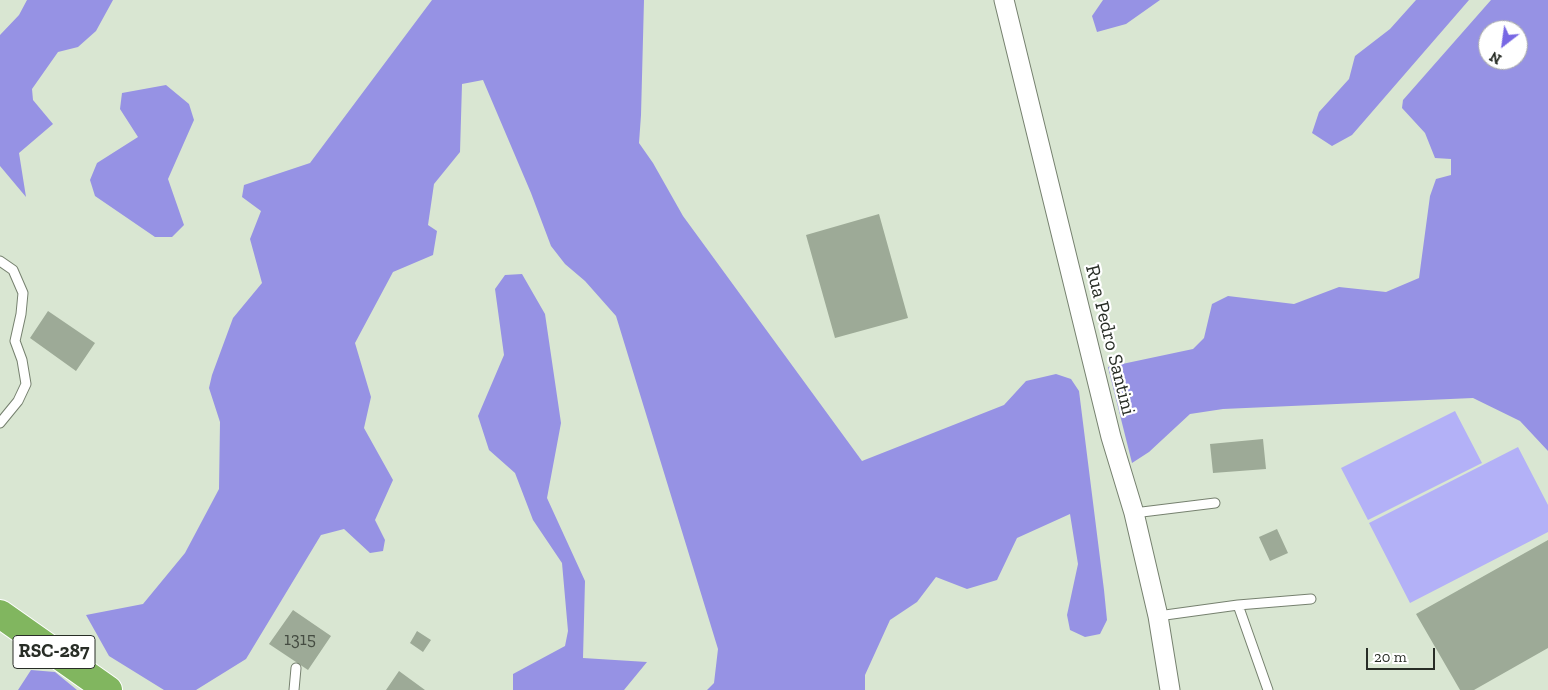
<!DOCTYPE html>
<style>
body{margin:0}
#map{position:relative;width:1548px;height:690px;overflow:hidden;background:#d9e6d2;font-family:"Zilla Slab",serif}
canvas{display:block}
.north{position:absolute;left:1478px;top:20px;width:50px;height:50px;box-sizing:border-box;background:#fff;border:1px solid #a9aba8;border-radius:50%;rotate:210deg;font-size:14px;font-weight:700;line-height:20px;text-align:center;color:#282d26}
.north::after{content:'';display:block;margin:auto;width:18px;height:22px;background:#7868e4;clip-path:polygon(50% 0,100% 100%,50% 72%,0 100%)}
.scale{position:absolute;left:1366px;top:648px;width:69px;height:22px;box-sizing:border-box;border:2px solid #282d26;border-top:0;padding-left:6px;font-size:15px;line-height:18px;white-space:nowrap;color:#282d26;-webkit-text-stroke:4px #fff;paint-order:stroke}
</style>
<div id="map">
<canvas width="1548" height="690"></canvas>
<div class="north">N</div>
<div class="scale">20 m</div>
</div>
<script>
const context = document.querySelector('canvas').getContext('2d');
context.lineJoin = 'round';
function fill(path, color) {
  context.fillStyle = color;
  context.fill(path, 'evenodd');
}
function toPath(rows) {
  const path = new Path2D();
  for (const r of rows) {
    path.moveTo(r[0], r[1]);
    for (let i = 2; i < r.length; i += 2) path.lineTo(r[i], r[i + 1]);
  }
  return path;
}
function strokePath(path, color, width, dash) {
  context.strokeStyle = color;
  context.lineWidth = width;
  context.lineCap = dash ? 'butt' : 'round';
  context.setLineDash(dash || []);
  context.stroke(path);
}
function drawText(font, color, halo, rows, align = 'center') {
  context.font = font + ' "Zilla Slab",serif';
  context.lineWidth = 4.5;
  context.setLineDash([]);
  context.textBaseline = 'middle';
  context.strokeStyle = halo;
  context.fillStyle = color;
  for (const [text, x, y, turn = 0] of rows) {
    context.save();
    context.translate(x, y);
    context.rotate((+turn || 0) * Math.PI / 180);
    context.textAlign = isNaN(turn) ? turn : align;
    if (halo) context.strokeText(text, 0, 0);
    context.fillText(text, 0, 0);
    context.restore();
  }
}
fill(toPath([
 [1455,411,1482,463,1368,520,1341,468],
 [1518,447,1548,505,1548,532,1410,603,1369,523]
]), '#b3b1f7');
fill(toPath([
 [27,0,113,0,96,31,78,47,58,52,32,89,33,100,53,124,19,153,26,197,0,166,0,35,19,15],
 [432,0,644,0,641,115,639,143,653,163,683,216,862,461,1004,405,1026,381,1056,374,1071,379,1079,391,1104,590,1107,620,1100,634,1085,637,1070,630,1067,615,1078,564,1070,514,1017,538,997,580,967,589,936,577,917,602,890,620,865,675,865,690,707,690,714,683,718,649,616,316,585,281,565,264,551,246,531,193,483,80,462,84,460,152,434,184,428,225,437,231,433,255,393,272,355,343,371,397,364,428,393,480,375,520,385,540,383,551,370,553,344,529,321,535,246,659,196,690,164,690,109,656,86,615,143,604,185,553,219,489,220,422,209,388,212,375,233,318,262,283,250,239,261,211,242,197,244,185,310,163],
 [1103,0,1160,0,1126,24,1097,32,1092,16],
 [1416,0,1469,0,1352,135,1332,146,1312,133,1319,112,1349,79,1355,56,1390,29],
 [1491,0,1548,0,1548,451,1520,421,1473,398,1223,409,1190,414,1149,452,1132,463,1108,367,1193,349,1204,338,1212,304,1228,296,1294,304,1339,287,1386,292,1419,278,1430,196,1436,179,1451,175,1451,159,1435,158,1425,133,1402,108,1403,100],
 [1488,30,1518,30,1518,60,1488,60],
 [166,85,189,104,194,120,168,179,184,225,172,237,155,237,95,196,90,180,97,163,138,137,120,109,122,93],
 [522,274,545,314,561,423,547,498,585,581,583,658,647,662,624,690,513,690,513,674,565,646,568,631,562,563,533,520,515,473,489,450,478,416,504,355,495,289,505,275],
 [31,670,55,672,77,690,18,690]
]), '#9692e4');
fill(toPath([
 [879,214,908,318,835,338,806,235],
 [48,311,95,343,76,371,30,338],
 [1263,439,1266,469,1213,473,1210,444],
 [1277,529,1288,553,1270,561,1259,537],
 [1548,540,1548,648,1474,690,1460,690,1416,614],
 [293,610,331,636,308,670,269,644],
 [417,631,431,640,423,652,410,643],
 [399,671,425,690,386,690]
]), '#9daa97');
const lane = toPath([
 [0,261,13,270,23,293,21,314,15,341,22,360,26,384,18,401,0,423],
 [1134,513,1215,503],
 [1238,605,1268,690],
 [1158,616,1238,605,1311,599],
 [294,690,296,668]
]);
const street = toPath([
 [1004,0,1111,437,1134,513,1158,616,1170,690]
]);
const highway = toPath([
 [0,614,108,690]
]);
strokePath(lane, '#76816f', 11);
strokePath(street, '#76816f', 21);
strokePath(highway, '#fff', 30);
strokePath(lane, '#fff', 9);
strokePath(street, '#fff', 19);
strokePath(highway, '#81b65f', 28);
drawText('18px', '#454c42', null, [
 ["1315",300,640]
]);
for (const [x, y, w] of [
 [54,652,82]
]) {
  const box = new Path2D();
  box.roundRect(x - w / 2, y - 16.5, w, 33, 4);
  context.fillStyle = '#fff';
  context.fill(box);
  strokePath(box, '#282d26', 1);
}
drawText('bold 19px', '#282d26', null, [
 ["RSC-287",54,652]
]);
drawText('20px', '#282d26', '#fff', [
 ["Rua Pedro Santini",1110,340,76]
]);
</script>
